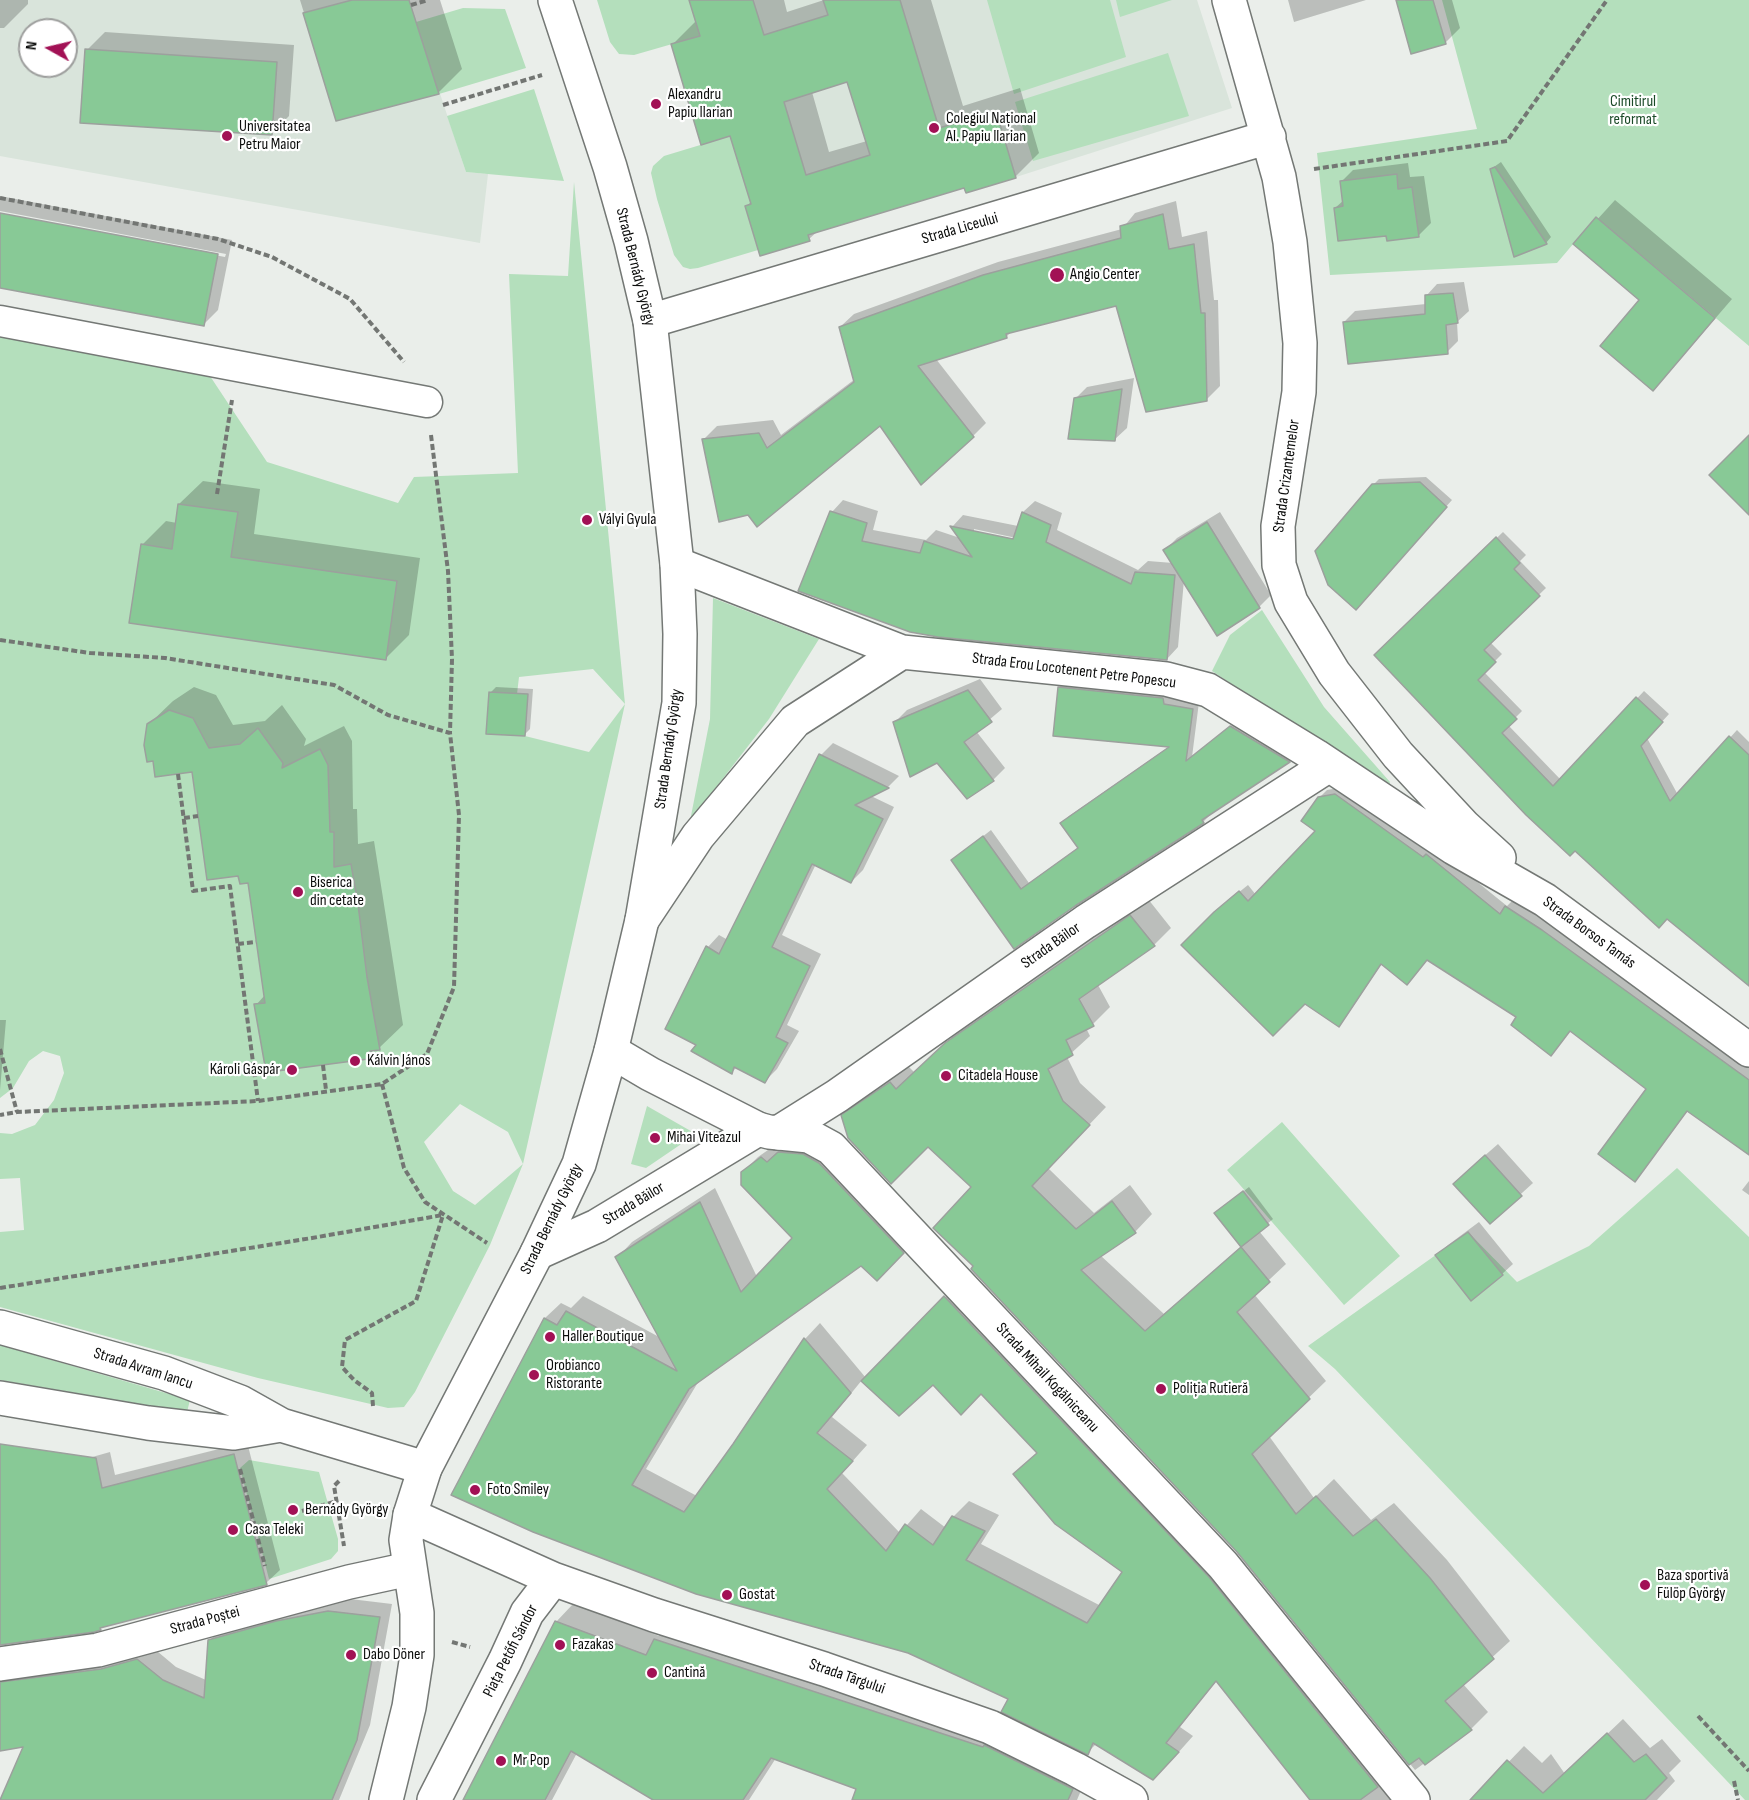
<!DOCTYPE html>
<meta charset="utf-8">
<style>
body{margin:0}
#map{position:relative;width:1749px;height:1800px;overflow:hidden;background:#eaeeea;font-family:"Sofia Sans Condensed",sans-serif}
canvas{display:block}
.north{position:absolute;left:18px;top:18px;width:60px;height:60px;box-sizing:border-box;background:#fff;border:2px solid #9d9e9d;border-radius:50%;rotate:278deg;font-size:16px;font-weight:700;line-height:24px;text-align:center;color:#0b0c0b}
.north::after{content:'';display:block;margin:auto;width:21px;height:27px;background:#a21155;clip-path:polygon(50% 0,100% 100%,50% 72%,0 100%)}
</style>
<div id="map">
<canvas width="1749" height="1800"></canvas>
<div class="north">N</div>
</div>
<script>
const context = document.querySelector('canvas').getContext('2d');
context.lineJoin = 'round';
function fill(path, color) {
  context.fillStyle = color;
  context.fill(path, 'evenodd');
}
function toPath(rows) {
  const path = new Path2D();
  for (const r of rows) {
    path.moveTo(r[0], r[1]);
    for (let i = 2; i < r.length; i += 2) path.lineTo(r[i], r[i + 1]);
  }
  return path;
}
function strokePath(path, color, width, dash) {
  context.strokeStyle = color;
  context.lineWidth = width;
  context.lineCap = dash ? 'butt' : 'round';
  context.setLineDash(dash || []);
  context.stroke(path);
}
function drawText(font, color, halo, rows, align = 'center') {
  context.font = font + ' "Sofia Sans Condensed",sans-serif';
  context.lineWidth = 4.5;
  context.setLineDash([]);
  context.textBaseline = 'middle';
  context.strokeStyle = halo;
  context.fillStyle = color;
  for (const [text, x, y, turn = 0] of rows) {
    context.save();
    context.translate(x, y);
    context.rotate((+turn || 0) * Math.PI / 180);
    context.textAlign = isNaN(turn) ? turn : align;
    if (halo) context.strokeText(text, 0, 0);
    context.fillText(text, 0, 0);
    context.restore();
  }
}
fill(toPath([
 [0,0,409,0,466,172,488,174,480,243,0,156],
 [30,30,66,30,66,66,30,66],
 [689,0,1197,0,1232,108,966,193,964,188,809,235,810,241,760,256,745,206,750,204,730,137,701,145,671,44,700,35]
]), '#d9e4db');
fill(toPath([
 [597,0,689,0,700,36,634,55,619,54,610,42],
 [987,0,1110,0,1126,57,1014,94],
 [1116,0,1172,0,1120,17],
 [1442,0,1749,0,1749,346,1596,217,1557,263,1330,275,1317,153,1477,129],
 [463,8,505,9,526,68,439,94,416,22],
 [1168,53,1189,116,1033,161,1015,102],
 [534,89,564,181,466,172,447,116],
 [730,136,751,204,745,206,758,250,698,268,690,269,683,267,674,255,657,199,651,173,653,166,664,156],
 [574,182,625,704,523,1164,490,1245,415,1392,404,1407,388,1408,258,1378,0,1307,0,1232,24,1230,20,1178,0,1179,0,1133,12,1134,35,1125,54,1100,64,1073,60,1056,43,1051,29,1061,13,1088,0,1098,0,335,208,373,267,462,398,503,414,477,518,473,509,274,568,276],
 [593,669,625,704,589,752,525,736,486,734,489,692,517,694,519,677],
 [460,1104,508,1132,523,1164,475,1205,453,1191,424,1142],
 [713,598,819,639,769,719,690,821,710,719],
 [1262,610,1324,707,1390,782,1388,787,1212,671,1230,635],
 [647,1106,696,1134,646,1168,631,1164],
 [1282,1122,1400,1256,1344,1305,1227,1170],
 [1677,1168,1749,1237,1749,1800,1745,1800,1335,1369,1308,1346,1468,1232,1517,1282,1589,1246],
 [0,1345,190,1400,187,1412,0,1380],
 [249,1460,319,1472,338,1539,338,1551,331,1559,269,1579,240,1468]
]), '#b4dfbc');
fill(toPath([
 [0,0,28,0,28,4,4,28,0,28],
 [300,0,440,0,462,69,438,93,337,119],
 [691,0,784,0,787,12,824,0,931,0,963,106,1020,88,1039,153,1015,177,965,186,819,230,809,239,747,206,751,202,731,134,673,44,697,20],
 [848,81,867,141,829,152,812,92],
 [1288,0,1366,0,1294,22],
 [1397,0,1452,0,1460,28,1445,43],
 [105,32,294,45,289,116,271,134,87,50],
 [1501,162,1551,237,1546,243,1491,169],
 [1408,163,1410,177,1424,176,1431,223,1419,235,1335,208,1344,200,1341,182,1353,170],
 [0,196,232,240,218,310,204,324,0,286,0,214,225,257,226,254,0,211],
 [1615,200,1732,299,1670,371,1653,389,1641,300,1575,244],
 [1176,201,1182,237,1207,231,1214,300,1218,300,1220,386,1206,400,1117,305,1012,331,1007,336,936,359,986,423,973,436,880,424,757,525,704,439,717,426,773,420,781,435,855,379,840,327,854,314,998,262,1122,229,1135,213],
 [1464,282,1469,311,1457,322,1458,341,1447,352,1344,322,1355,311,1426,304,1426,296,1437,284],
 [1134,378,1127,428,1114,440,1075,399,1087,387],
 [1426,477,1452,500,1361,602,1373,485,1379,479],
 [203,481,260,489,254,534,420,558,409,635,385,659,142,545,166,521,177,523,179,504],
 [843,500,878,511,873,530,926,540,936,530,960,538,952,527,963,515,1018,526,1023,512,1035,501,1062,513,1057,530,1138,570,1148,561,1173,563,1165,550,1177,538,1220,512,1271,595,1259,607,1184,580,1178,647,1167,659,938,635,832,512],
 [974,529,1021,539,1020,542,974,532],
 [1503,532,1526,555,1520,561,1546,588,1490,642,1502,654,1484,672,1522,711,1508,725,1561,780,1644,691,1669,714,1647,738,1678,795,1737,730,1749,742,1749,982,1376,655],
 [980,679,1002,709,976,731,1005,768,993,780,895,722,907,710],
 [1066,680,1169,691,1170,698,1199,702,1192,757,1238,720,1295,754,1289,761,1209,813,1210,815,1203,822,1074,905,1014,947,953,860,991,830,1029,883,1079,847,1062,823,1069,816,1170,746,1059,687],
 [194,687,216,695,233,725,265,721,282,705,306,739,304,746,344,726,352,741,353,809,357,809,358,844,374,841,403,1025,379,1048,375,1049,367,1057,275,1063,256,1005,265,995,249,881,193,770,148,725,173,701],
 [496,687,533,689,530,729,524,735,490,693],
 [833,743,899,776,888,787,871,796,894,807,863,870,851,882,816,864,782,935,821,954,787,1025,799,1031,777,1069,765,1081,737,1067,732,1072,699,1045,708,947,719,935,728,940,821,755],
 [1344,787,1434,847,1507,906,1514,899,1549,922,1749,1067,1749,1153,1688,1110,1642,1172,1648,1089,1571,1030,1551,1054,1519,1017,1428,958,1407,983,1382,963,1346,1017,1339,1025,1223,905,1248,885,1256,895,1317,831,1319,798,1327,790],
 [1148,899,1171,928,1154,945,1098,985,1110,1007,1093,1024,1086,1028,1090,1036,1067,1057,1080,1083,1106,1107,1048,1168,1094,1213,1130,1185,1152,1214,1135,1232,1100,1255,1164,1314,1242,1246,1222,1208,1249,1187,1273,1219,1259,1231,1286,1264,1254,1294,1326,1381,1269,1436,1314,1498,1334,1479,1371,1520,1394,1503,1447,1560,1510,1641,1463,1684,1488,1712,1471,1729,1415,1770,1238,1551,976,1266,973,1187,928,1145,843,1116,861,1098,908,1066,915,1073,964,1026],
 [0,1020,6,1020,0,1090],
 [819,1139,918,1237,877,1279,861,1264,700,1379,646,1469,697,1496,805,1339,820,1323,866,1378,961,1282,1416,1800,1322,1800,1217,1680,1180,1727,1193,1736,1169,1763,1097,1743,1087,1753,1010,1698,908,1651,453,1494,545,1318,561,1303,571,1308,583,1296,661,1338,617,1258,632,1242,715,1188,757,1277,794,1238,742,1173,758,1157,778,1143],
 [862,1380,933,1383,981,1392,1038,1452,1015,1474,1124,1571,1101,1606,981,1544,999,1515,969,1501,953,1517,946,1528,921,1509,900,1533,842,1473,867,1445,832,1417],
 [1498,1144,1533,1183,1490,1222,1466,1172],
 [1749,1181,1749,1195,1742,1190],
 [1479,1222,1513,1264,1502,1274,1437,1255,1448,1245],
 [247,1442,280,1570,266,1583,103,1626,94,1630,0,1644,0,1483,110,1452,115,1475],
 [342,1598,392,1604,370,1725,339,1800,1,1800,25,1745,0,1749,0,1664,151,1646,176,1667,206,1680,210,1640,223,1627],
 [573,1604,659,1636,673,1622,1089,1771,1077,1800,853,1800,858,1789,776,1758,749,1800,656,1800,577,1753,552,1800,465,1800,556,1622],
 [1623,1719,1650,1748,1662,1739,1681,1761,1669,1773,1675,1781,1657,1800,1472,1800,1524,1746,1542,1763,1551,1754,1565,1774]
]), '#0003');
const building = toPath([
 [352,0,409,0,439,94,336,121,303,13,352,0],
 [689,0,753,0,764,35,828,15,823,0,900,0,939,128,996,111,1016,178,966,193,964,188,808,235,810,241,760,256,745,206,751,204,730,136,701,145,671,44,700,36,689,0],
 [847,82,870,155,806,175,784,102,847,82],
 [1396,0,1433,0,1446,44,1411,54,1396,0],
 [85,49,277,62,272,135,80,123,85,49],
 [1495,167,1547,244,1514,257,1490,169,1495,167],
 [1397,174,1398,189,1412,187,1419,237,1387,241,1386,236,1338,241,1334,208,1343,206,1340,181,1397,174],
 [0,213,218,254,204,326,0,288,0,213],
 [1163,214,1169,249,1194,244,1201,313,1205,313,1207,401,1146,412,1116,306,1006,334,1007,338,918,366,974,437,921,485,880,426,757,527,748,515,719,522,702,439,759,433,767,448,854,382,839,327,983,275,1121,238,1120,226,1163,214],
 [1596,217,1715,318,1653,391,1600,346,1639,300,1573,244,1596,217],
 [1453,293,1458,323,1446,325,1448,354,1348,364,1343,322,1425,314,1425,295,1453,293],
 [1122,389,1115,441,1068,439,1074,398,1122,389],
 [1749,435,1749,515,1709,475,1749,435],
 [1420,482,1447,507,1356,610,1328,585,1315,551,1372,484,1420,482],
 [178,504,238,512,231,557,397,581,386,660,129,623,141,544,172,549,178,504],
 [830,511,867,523,862,541,920,553,924,541,972,557,950,526,1013,539,1022,512,1051,525,1046,542,1131,584,1135,572,1175,575,1167,660,938,637,910,632,798,591,830,511],
 [1207,522,1260,608,1217,636,1163,550,1207,522],
 [1496,537,1520,563,1514,569,1540,596,1484,650,1496,662,1478,680,1517,719,1502,733,1553,786,1636,697,1663,722,1641,746,1670,801,1729,736,1749,755,1749,986,1667,919,1659,928,1575,851,1570,856,1526,815,1374,655,1496,537],
 [1058,687,1163,698,1164,704,1193,709,1186,761,1230,726,1290,762,1202,820,1204,823,1075,906,1014,949,951,860,983,836,1021,889,1078,848,1060,823,1169,747,1053,736,1058,687],
 [968,690,992,722,964,742,994,781,967,799,937,763,910,777,893,722,968,690],
 [489,692,528,694,525,736,486,734,489,692],
 [169,710,193,718,209,748,240,744,258,728,283,763,282,768,320,749,328,765,330,832,334,832,334,867,351,864,358,904,367,977,380,1050,370,1051,370,1054,367,1055,368,1059,277,1071,274,1065,265,1066,254,1004,265,1003,248,883,240,884,238,876,207,880,192,772,155,777,153,761,147,762,144,745,147,724,169,710],
 [819,754,889,788,855,805,883,819,851,883,812,864,772,947,810,966,776,1037,788,1043,765,1083,734,1067,732,1074,691,1051,696,1045,665,1029,706,946,719,954,819,754],
 [1335,794,1423,857,1426,854,1500,914,1505,906,1542,930,1749,1080,1749,1155,1687,1111,1635,1182,1598,1154,1646,1089,1570,1031,1551,1056,1511,1025,1516,1017,1427,960,1407,985,1381,964,1339,1027,1305,1004,1273,1036,1181,945,1214,912,1239,891,1248,901,1315,831,1301,821,1318,797,1335,794],
 [1130,915,1155,946,1079,999,1094,1026,1066,1040,1073,1055,1048,1069,1063,1101,1090,1125,1032,1186,1076,1229,1112,1201,1136,1233,1081,1270,1145,1331,1241,1247,1270,1282,1237,1312,1310,1399,1252,1454,1296,1514,1316,1496,1353,1536,1376,1519,1430,1578,1494,1659,1445,1701,1472,1730,1425,1765,1419,1758,1409,1765,1237,1552,971,1269,973,1266,933,1228,971,1187,928,1147,891,1184,848,1138,841,1115,890,1082,896,1089,945,1043,1130,915],
 [778,1152,803,1154,819,1163,904,1253,877,1281,861,1266,689,1389,632,1485,684,1512,733,1444,804,1338,851,1393,817,1433,853,1461,827,1489,886,1551,905,1524,933,1545,952,1516,985,1531,966,1560,1087,1623,1122,1572,1055,1524,1013,1474,1037,1453,981,1394,961,1415,933,1385,899,1416,861,1381,944,1296,1209,1577,1378,1787,1360,1800,1310,1800,1216,1681,1166,1743,1179,1752,1153,1780,1093,1743,1088,1755,1001,1712,1008,1699,908,1653,696,1594,533,1532,451,1495,544,1318,557,1325,566,1311,677,1371,615,1257,700,1202,741,1292,792,1238,741,1185,741,1172,761,1157,767,1162,778,1152],
 [1485,1155,1522,1196,1490,1224,1453,1184,1485,1155],
 [1243,1191,1269,1225,1241,1247,1214,1213,1243,1191],
 [1468,1232,1503,1275,1471,1301,1435,1255,1468,1232],
 [0,1444,96,1458,102,1488,234,1454,267,1585,100,1628,101,1630,94,1632,0,1645,0,1444],
 [328,1611,380,1617,357,1740,332,1800,0,1800,23,1747,0,1751,0,1682,101,1669,137,1659,163,1680,204,1698,208,1640,276,1621,328,1611],
 [555,1621,646,1655,654,1639,983,1747,984,1745,1073,1789,1068,1800,852,1800,856,1789,771,1758,743,1800,653,1800,571,1751,545,1800,463,1800,555,1621],
 [1607,1733,1634,1762,1646,1754,1667,1778,1645,1800,1470,1800,1507,1760,1543,1793,1607,1733]
]);
fill(building, '#88c996');
strokePath(building, '#9ca09d', 1.5);
const pedestrian = toPath([
 [0,321,427,402]
]);
const minor = toPath([
 [1229,0,1279,177,1290,242,1300,343,1299,392,1278,526,1279,565,1291,602,1334,673,1398,755,1464,826,1499,858],
 [650,321,1269,137],
 [677,564,902,652,1166,679,1208,690,1316,756,1454,848,1545,900,1749,1050],
 [642,920,698,836,795,721,902,652],
 [778,1133,837,1096,1085,922,1329,765],
 [537,1253,597,1226,758,1129],
 [0,1327,164,1373,240,1402,281,1425,425,1468],
 [0,1398,148,1423,234,1433,281,1425],
 [0,1664,98,1650,349,1582,409,1569]
]);
const tertiary = toPath([
 [611,1051,650,1074,758,1129,769,1132,809,1136,831,1148,1223,1565,1413,1800],
 [410,1515,553,1579,654,1615,824,1669,990,1727,1075,1769,1131,1800],
 [434,1800,505,1661,527,1613,553,1579]
]);
const secondary = toPath([
 [386,1800,409,1707,417,1655,417,1613,406,1540,410,1515,425,1468,537,1253,579,1164,611,1051,642,920,679,703,680,634,677,564,650,321,631,241,610,167,555,0]
]);
strokePath(pedestrian, '#747875', 33);
strokePath(minor, '#747875', 36);
strokePath(tertiary, '#747875', 36);
strokePath(secondary, '#747875', 36);
strokePath(toPath([
 [411,5,428,0],
 [443,105,542,75],
 [1314,169,1507,141,1607,0],
 [0,198,218,239,272,257,350,299,404,362],
 [431,435,448,571,452,659,450,733],
 [217,494,232,400],
 [0,640,90,653,165,658,334,685,388,715,450,733,459,815,454,987,427,1054,382,1084,258,1101,17,1112,0,1115],
 [178,774,193,891,230,886,258,1101],
 [184,818,198,816],
 [238,944,256,942],
 [0,1049,17,1112],
 [323,1065,326,1090],
 [382,1084,404,1168,425,1202,487,1243],
 [0,1288,312,1238,443,1215],
 [373,1406,372,1393,354,1380,342,1367,345,1340,416,1301,443,1215],
 [240,1469,265,1566],
 [339,1481,334,1486,344,1546],
 [302,1511,337,1501],
 [452,1642,470,1647],
 [1698,1716,1749,1771],
 [1734,1781,1738,1800]
]), '#737673', 4, [6, 3]);
strokePath(pedestrian, '#fff', 30);
strokePath(minor, '#fff', 33);
strokePath(tertiary, '#fff', 33);
strokePath(secondary, '#fff', 33);
for (const [x, y, r, color] of [
 [656,104,6,"#a21155"],
 [934,128,6,"#a21155"],
 [227,136,6,"#a21155"],
 [1057,275,8,"#a21155"],
 [587,520,6,"#a21155"],
 [298,892,6,"#a21155"],
 [355,1061,6,"#a21155"],
 [292,1070,6,"#a21155"],
 [946,1076,6,"#a21155"],
 [655,1138,6,"#a21155"],
 [550,1337,6,"#a21155"],
 [534,1375,6,"#a21155"],
 [1161,1389,6,"#a21155"],
 [475,1490,6,"#a21155"],
 [293,1510,6,"#a21155"],
 [233,1530,6,"#a21155"],
 [1645,1585,6,"#a21155"],
 [727,1595,6,"#a21155"],
 [560,1645,6,"#a21155"],
 [351,1655,6,"#a21155"],
 [652,1673,6,"#a21155"],
 [501,1761,6,"#a21155"]
]) {
  const dot = new Path2D();
  dot.arc(x, y, r, 0, 2 * Math.PI);
  context.fillStyle = color;
  context.fill(dot);
  strokePath(dot, '#fff', 2);
}
drawText('16px', '#0b0c0b', '#fff', [
 ["Alexandru",668,95],
 ["Papiu Ilarian",668,113],
 ["Colegiul Național",946,119],
 ["Al. Papiu Ilarian",946,137],
 ["Universitatea",239,127],
 ["Petru Maior",239,145],
 ["Angio Center",1070,275],
 ["Vályi Gyula",599,520],
 ["Biserica",310,883],
 ["din cetate",310,901],
 ["Kálvin János",367,1061],
 ["Károli Gáspár",280,1070,"right"],
 ["Citadela House",958,1076],
 ["Mihai Viteazul",667,1138],
 ["Haller Boutique",562,1337],
 ["Orobianco",546,1366],
 ["Ristorante",546,1384],
 ["Poliția Rutieră",1173,1389],
 ["Foto Smiley",487,1490],
 ["Bernády György",305,1510],
 ["Casa Teleki",245,1530],
 ["Baza sportivă",1657,1576],
 ["Fülöp György",1657,1594],
 ["Gostat",739,1595],
 ["Fazakas",572,1645],
 ["Dabo Döner",363,1655],
 ["Cantină",664,1673],
 ["Mr Pop",513,1761]
], 'left');
drawText('16px', '#1b4a28', '#fff', [
 ["Cimitirul",1633,102],
 ["reformat",1633,120]
]);
drawText('16px', '#0b0c0b', '#fff', [
 ["Strada Liceului",960,229,-16],
 ["Strada Bernády György",635,267,76],
 ["Strada Crizantemelor",1287,476,-82],
 ["Strada Erou Locotenent Petre Popescu",1074,671,7],
 ["Strada Bernády György",669,749,-82],
 ["Strada Borsos Tamás",1589,933,36],
 ["Strada Băilor",1051,946,-35],
 ["Strada Băilor",634,1204,-31],
 ["Strada Bernády György",552,1219,-64],
 ["Strada Avram Iancu",143,1369,18],
 ["Strada Mihail Kogălniceanu",1047,1378,47],
 ["Strada Poștei",205,1621,-15],
 ["Piața Petőfi Sándor",511,1651,-63],
 ["Strada Târgului",847,1677,19]
]);
</script>
